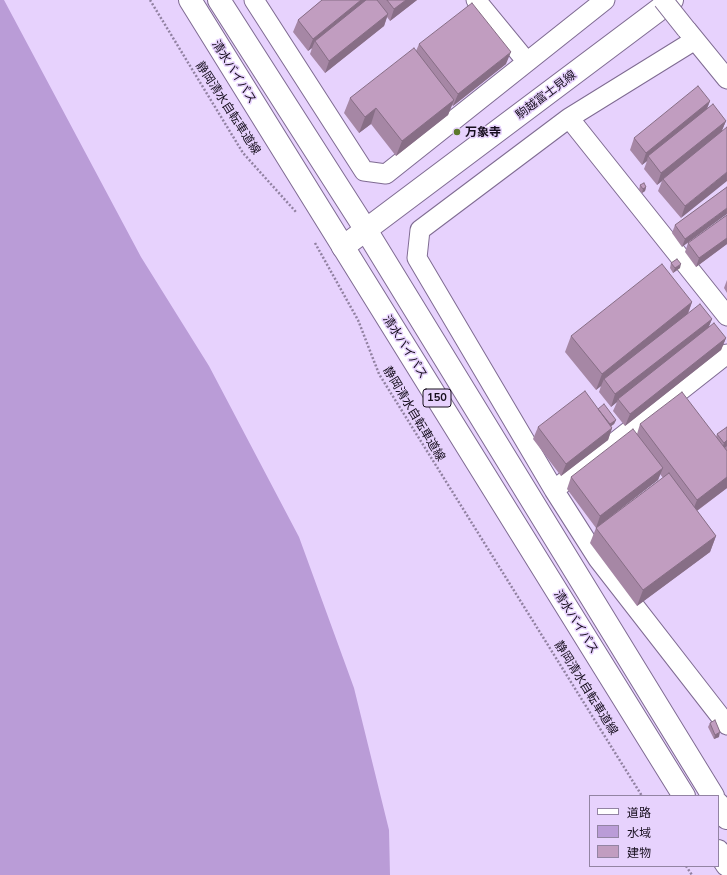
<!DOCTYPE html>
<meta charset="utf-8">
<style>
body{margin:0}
#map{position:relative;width:727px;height:875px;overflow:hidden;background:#e7d2fd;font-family:Mulish,"Noto Sans JP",sans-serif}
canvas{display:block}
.legend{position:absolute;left:589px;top:795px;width:130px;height:72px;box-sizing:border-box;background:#e7d2fd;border:1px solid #9384a3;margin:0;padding:5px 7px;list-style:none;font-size:12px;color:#160e1d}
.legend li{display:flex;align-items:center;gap:8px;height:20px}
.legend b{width:20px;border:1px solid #9384a3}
</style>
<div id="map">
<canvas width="727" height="875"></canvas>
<ul class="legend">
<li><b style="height:5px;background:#fff"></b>道路</li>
<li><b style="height:11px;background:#ba9cd7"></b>水域</li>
<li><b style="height:11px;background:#c19dc0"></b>建物</li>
</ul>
</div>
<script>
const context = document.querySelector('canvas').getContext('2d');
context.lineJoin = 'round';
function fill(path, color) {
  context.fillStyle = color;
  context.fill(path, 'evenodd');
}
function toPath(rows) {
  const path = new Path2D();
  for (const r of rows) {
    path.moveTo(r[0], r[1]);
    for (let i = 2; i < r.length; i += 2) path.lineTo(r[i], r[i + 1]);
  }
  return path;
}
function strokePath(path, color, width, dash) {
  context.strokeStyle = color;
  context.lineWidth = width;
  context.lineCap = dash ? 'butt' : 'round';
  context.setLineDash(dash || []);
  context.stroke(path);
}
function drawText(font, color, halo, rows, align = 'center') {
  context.font = font + ' Mulish,"Noto Sans JP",sans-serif';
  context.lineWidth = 3;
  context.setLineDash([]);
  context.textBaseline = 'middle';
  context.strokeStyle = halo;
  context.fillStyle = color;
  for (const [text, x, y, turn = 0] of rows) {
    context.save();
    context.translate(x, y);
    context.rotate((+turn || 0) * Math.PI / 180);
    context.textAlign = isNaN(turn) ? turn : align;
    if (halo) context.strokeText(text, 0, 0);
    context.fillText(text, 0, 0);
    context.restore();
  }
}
fill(toPath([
 [0,0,4,0,141,257,209,366,299,537,354,688,389,830,390,875,0,875]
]), '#ba9cd7');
const minor = toPath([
 [254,0,364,171,386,174,605,0],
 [476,0,527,62],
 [687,30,727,79],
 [695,40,569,118,727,316],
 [569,118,420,230,417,258,554,490,598,559,727,725],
 [554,490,727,354]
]);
const secondary = toPath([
 [343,247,672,0]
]);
const trunk = toPath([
 [190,0,684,796],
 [219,0,366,230,713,796],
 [718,804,727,818],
 [718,851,727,865]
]);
strokePath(minor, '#7f6b92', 21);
strokePath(secondary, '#7f6b92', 24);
strokePath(trunk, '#7f6b92', 24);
strokePath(toPath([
 [150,0,243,153,296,212],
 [315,243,358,320,379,374,642,796],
 [686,866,692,875]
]), '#9181a1', 2.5, [2, 2]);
strokePath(minor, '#fff', 19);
strokePath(secondary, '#fff', 22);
strokePath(trunk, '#fff', 22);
const minorBridge = toPath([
 [663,0,686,29]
]);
strokePath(minorBridge, '#7f6b92', 21, []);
strokePath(minorBridge, '#fff', 19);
fill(toPath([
 [322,0,417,0,390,21,387,17,384,26,325,73,310,54,312,48,308,51,293,32,298,20],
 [419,44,506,64,453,106,452,105,448,115,396,156,371,124,359,133,344,113,350,98,416,51],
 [710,101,707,109,726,121,681,218,658,191,662,181,657,185,644,169,647,161,642,165,630,150,634,138],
 [640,185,646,187,645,191,642,193,639,190],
 [727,187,682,247,672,233,675,225],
 [727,215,727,244,696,267,685,252,688,243],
 [671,263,680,268,673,273,670,268],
 [727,280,727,293,724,288],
 [692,302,688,314,712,319,708,328,726,338,721,350,625,426,613,411,617,402,611,407,599,392,601,386,596,390,565,352,571,336],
 [598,409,616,420,614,424,611,426,612,428,608,440,561,476,533,439,538,427],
 [640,424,716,437,717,434,727,427,727,488,697,511,716,536,710,552,637,606,590,543,596,528,567,489,571,477,637,434],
 [660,474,663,478,607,519,658,480],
 [710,723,719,737,714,739,708,727]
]), '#a687a5');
fill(toPath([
 [361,0,368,0,315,41,312,48,308,51,313,39],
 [406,0,417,0,390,21,394,9],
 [388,14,384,26,325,73,329,61],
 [511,52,506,64,453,106,458,94],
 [454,100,448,115,396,156,402,141],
 [710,101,705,113,648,156,647,161,642,165,646,153],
 [376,108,371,124,359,133,365,117],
 [726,121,721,133,663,179,662,181,657,185,661,173],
 [727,172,727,181,681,218,685,206],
 [646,187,645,191,642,193,643,189],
 [727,208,727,214,682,247,685,239],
 [727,238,727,244,696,267,699,258],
 [681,264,680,268,673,273,675,268],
 [692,302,686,318,604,379,601,386,596,390,602,374],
 [712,319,707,331,618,399,617,402,611,407,615,394],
 [726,338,721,350,625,426,630,414],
 [616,420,614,424,606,430,608,426],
 [612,428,608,440,561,476,566,464],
 [727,440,727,446,721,451,724,443],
 [663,468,658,480,596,528,600,516],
 [727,477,727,488,691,515,697,500],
 [716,536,710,552,637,606,643,590],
 [720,732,719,737,714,739,715,735]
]), '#876e86');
const building = toPath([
 [322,0,361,0,313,39,298,20,322,0],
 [366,0,377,0,388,14,329,61,315,41,366,0],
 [387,0,406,0,394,9,387,0],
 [472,3,511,52,458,94,419,44,472,3],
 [414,48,454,100,402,141,376,108,365,117,350,98,414,48],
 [698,86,710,101,646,153,634,138,698,86],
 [713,104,726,121,661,173,648,156,713,104],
 [727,127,727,172,685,206,663,179,727,127],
 [644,183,646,187,643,189,640,185,644,183],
 [727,187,727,208,685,239,675,225,727,187],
 [727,215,727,238,699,258,688,243,727,215],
 [677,259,681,264,675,268,671,263,677,259],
 [662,264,692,302,602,374,571,336,662,264],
 [700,304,712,319,615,394,604,379,700,304],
 [714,323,726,338,630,414,618,399,714,323],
 [585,391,612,428,566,464,538,427,585,391],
 [682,392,727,451,727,477,697,500,640,424,682,392],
 [604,404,616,420,610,424,598,409,604,404],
 [727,427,727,440,724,443,717,434,727,427],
 [633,429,663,468,600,516,571,477,633,429],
 [669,473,716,536,643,590,596,528,669,473],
 [715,720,720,732,715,735,710,723,715,720]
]);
fill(building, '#c19dc0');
strokePath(building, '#876e86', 1);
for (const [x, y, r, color] of [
 [457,132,4,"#5c792d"]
]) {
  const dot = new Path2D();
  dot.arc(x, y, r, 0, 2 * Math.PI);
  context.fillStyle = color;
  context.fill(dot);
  strokePath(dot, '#e7d2fd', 1.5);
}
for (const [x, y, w] of [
 [437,398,28]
]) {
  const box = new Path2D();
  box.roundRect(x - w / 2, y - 9, w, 18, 3);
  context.fillStyle = '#e7d2fd';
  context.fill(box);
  strokePath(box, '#160e1d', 1);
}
drawText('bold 11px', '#160e1d', null, [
 ["150",437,398]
]);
drawText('12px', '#160e1d', '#e7d2fd', [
 ["清水バイパス",234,72,58],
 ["駒越富士見線",546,95,-37],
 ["静岡清水自転車道線",228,108,57],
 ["清水バイパス",405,347,58],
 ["静岡清水自転車道線",414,414,59],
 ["清水バイパス",576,622,58],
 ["静岡清水自転車道線",586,688,58]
]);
drawText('bold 12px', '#160e1d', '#e7d2fd', [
 ["万象寺",465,132]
], 'left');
</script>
